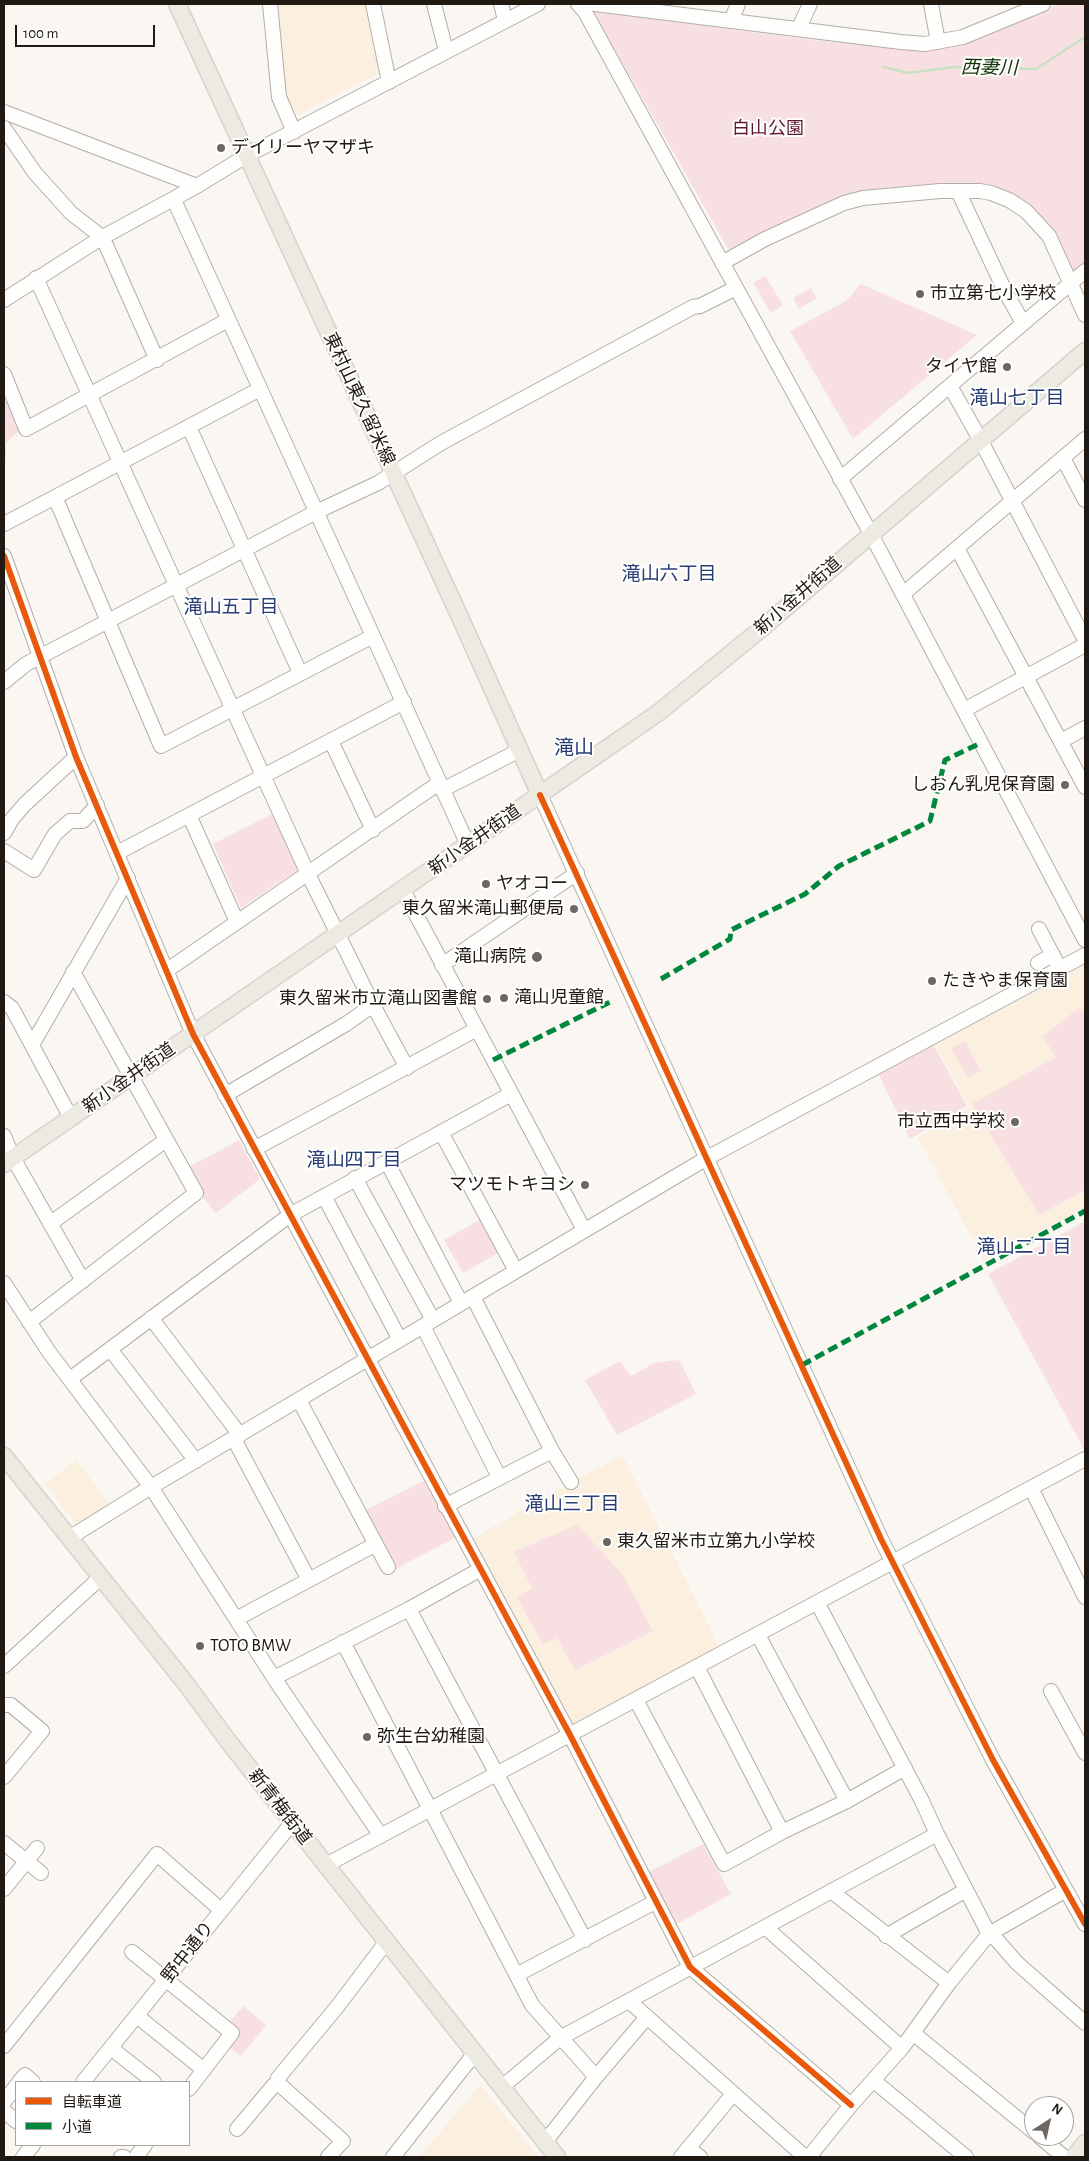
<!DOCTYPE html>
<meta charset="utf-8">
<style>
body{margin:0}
#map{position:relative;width:1089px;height:2161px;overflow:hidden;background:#faf6f1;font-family:"Alegreya Sans","Noto Sans JP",sans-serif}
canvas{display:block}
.frame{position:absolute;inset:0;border:5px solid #211a12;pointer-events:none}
.legend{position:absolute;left:15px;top:2081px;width:175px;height:65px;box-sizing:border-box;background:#fff;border:1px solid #a6a3a0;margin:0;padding:6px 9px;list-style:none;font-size:15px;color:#211a12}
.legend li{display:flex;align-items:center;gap:10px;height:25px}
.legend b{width:25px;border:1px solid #a6a3a0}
.north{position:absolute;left:1024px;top:2096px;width:50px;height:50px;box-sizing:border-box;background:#fff;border:1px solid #a6a3a0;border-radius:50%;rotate:35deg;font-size:14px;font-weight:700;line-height:20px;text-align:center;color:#211a12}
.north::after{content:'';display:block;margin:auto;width:18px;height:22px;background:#6d6760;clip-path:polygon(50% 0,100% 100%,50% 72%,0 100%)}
.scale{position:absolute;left:15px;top:25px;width:140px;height:22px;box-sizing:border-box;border:2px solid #211a12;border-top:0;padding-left:6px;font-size:15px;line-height:18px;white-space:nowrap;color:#211a12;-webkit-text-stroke:4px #fff;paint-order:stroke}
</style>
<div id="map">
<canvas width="1089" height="2161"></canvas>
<div class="frame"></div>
<ul class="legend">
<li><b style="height:6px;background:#e8590c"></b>自転車道</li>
<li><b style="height:6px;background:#00873e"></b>小道</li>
</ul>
<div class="north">N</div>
<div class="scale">100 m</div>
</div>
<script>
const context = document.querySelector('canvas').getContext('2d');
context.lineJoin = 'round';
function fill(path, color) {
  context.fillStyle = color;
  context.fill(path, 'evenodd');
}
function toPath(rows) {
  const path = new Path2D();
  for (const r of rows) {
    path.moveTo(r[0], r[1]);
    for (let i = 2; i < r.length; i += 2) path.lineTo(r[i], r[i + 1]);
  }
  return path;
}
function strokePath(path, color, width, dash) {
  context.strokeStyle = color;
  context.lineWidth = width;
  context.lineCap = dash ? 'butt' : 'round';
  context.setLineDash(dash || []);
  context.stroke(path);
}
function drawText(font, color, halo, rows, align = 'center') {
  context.font = font + ' "Alegreya Sans","Noto Sans JP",sans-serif';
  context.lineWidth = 4;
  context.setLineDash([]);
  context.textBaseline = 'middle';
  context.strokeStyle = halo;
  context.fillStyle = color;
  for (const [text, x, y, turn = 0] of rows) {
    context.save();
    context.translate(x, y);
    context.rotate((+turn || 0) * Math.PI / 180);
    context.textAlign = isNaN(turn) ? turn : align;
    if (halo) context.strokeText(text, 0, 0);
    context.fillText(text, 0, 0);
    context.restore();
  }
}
fill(toPath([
 [276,4,367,4,382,72,297,115,284,93],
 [1085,959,1085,1208,984,1261,918,1137,970,1107,934,1042],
 [623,1456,723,1654,570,1735,470,1540,571,1482],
 [76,1460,111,1505,76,1524,45,1484],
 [480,2085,538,2157,419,2157]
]), '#fbefe0');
fill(toPath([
 [1060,4,1085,4,1085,264,1072,276,1011,193,863,192,731,254,593,11,813,40,913,50,950,46,979,38],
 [765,276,783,305,771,313,753,283],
 [861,284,977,335,853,439,790,331,846,301],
 [811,288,817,298,799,309,793,298],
 [7,401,19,431,6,443,6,459,4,460,4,402],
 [272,814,300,868,241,908,213,844],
 [1079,1008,1085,1012,1085,1190,1039,1215,972,1104,1056,1057,1043,1036],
 [965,1041,981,1071,968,1078,951,1048],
 [932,1042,967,1106,910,1139,878,1073],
 [239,1140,260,1179,216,1213,200,1194,187,1168],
 [483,1218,502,1251,463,1273,444,1240],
 [1085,1221,1085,1449,1084,1449,988,1274],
 [675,1360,680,1361,696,1394,617,1435,585,1380,620,1361,631,1376,655,1363],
 [425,1480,456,1537,394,1570,364,1511],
 [577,1525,623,1575,653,1631,575,1670,557,1638,543,1644,517,1598,532,1588,514,1552],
 [703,1844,731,1894,673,1926,645,1874],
 [243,2006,266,2025,241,2056,228,2047,240,2033,228,2024]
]), '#f8e0e2');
strokePath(toPath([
 [884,67,908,73,954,67,1036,69,1085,37]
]), '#c9e1c1', 2.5);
const minor = toPath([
 [270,4,279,97,294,132],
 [373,4,389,82],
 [434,4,446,51],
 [501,4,505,20],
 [578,4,585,12,871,534,1085,940],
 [595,4,901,42,925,44,963,37,1043,4],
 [931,4,938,42],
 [731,21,738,4],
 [799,28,810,4],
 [4,112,197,186,246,156,538,4],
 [4,128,35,173,71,213,98,234,106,245,157,360],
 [958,191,1005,291,1023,323],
 [722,263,765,239,844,203,863,198,940,191,980,191,991,193,1009,200,1026,211,1049,236,1085,315],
 [36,278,308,874,373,1005,407,1068],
 [4,300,101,238,197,186],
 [4,374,26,429,228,320],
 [950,386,981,441,1085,640],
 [189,427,300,673],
 [1063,458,1085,500],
 [840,479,1085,271],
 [55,497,161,746,373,636,174,200],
 [4,524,260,389],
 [957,548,1085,787],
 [4,556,76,757,193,1034,570,1735,690,1967,851,2105],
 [903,594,1085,439],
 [373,636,468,845],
 [4,682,26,664,316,512,378,483,441,443,693,307,700,306,736,288],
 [964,710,1085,645],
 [331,741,373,830],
 [1061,741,1085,728],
 [442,790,520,750],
 [540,795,881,1539,993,1760,1085,1924],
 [189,815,237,922],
 [4,833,12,819,25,804,76,757],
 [4,851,34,870,55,834,70,821,83,821,97,805],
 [117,853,404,702],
 [403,890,584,1230],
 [1039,929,1060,969],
 [1038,963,1053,955],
 [442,965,577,873],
 [166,971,439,783],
 [4,1002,12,1008,71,1118],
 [32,1045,128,878],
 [225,1095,346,1024,373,1005],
 [441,1132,516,1271],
 [4,1136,13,1158,83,1281],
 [254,1149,477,1029],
 [387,1162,461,1303],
 [355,1178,433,1320],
 [324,1196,400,1340],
 [51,1223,166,1140],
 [4,1283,49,1352,151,1487,274,1678,381,1836],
 [473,1297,552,1451,571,1482],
 [151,1318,240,1435],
 [29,1322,196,1193,73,972],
 [423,1326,499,1477],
 [110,1349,196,1461],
 [70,1379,290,1215,511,1094],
 [299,1400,388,1567],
 [234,1439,309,1580],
 [1031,1488,1085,1597],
 [445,1506,552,1451],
 [69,1538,151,1487,707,1158,1085,955],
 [818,1604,922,1801,937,1834,989,1934,996,1939,1017,1963,1085,2023],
 [409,1609,585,1940],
 [236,1619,376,1544],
 [758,1635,847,1801],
 [343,1642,532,2005,596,2077],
 [4,1666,100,1578],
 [697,1667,782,1832],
 [274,1678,409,1609,479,1570],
 [1051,1691,1085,1753],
 [636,1700,724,1864,782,1832,847,1801,905,1768],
 [4,1705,11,1705,42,1731,4,1777],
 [4,1843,41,1873],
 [326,1865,1085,1459],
 [4,1889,37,1848],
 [831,1891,949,1983],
 [765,1927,902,2048],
 [886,1936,966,1890],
 [132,1952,232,2033,189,2089],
 [518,1974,655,1902],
 [629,2001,805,2157],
 [137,2016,204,2070],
 [913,2033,1034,2132],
 [4,2046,157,1854,221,1910],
 [111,2048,154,2082],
 [874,2081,966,2157],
 [19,2082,25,2075,33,2082],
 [83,2082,292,1823],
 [502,2087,560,2038,937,1834],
 [4,2102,16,2086],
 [4,2111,16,2121],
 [237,2129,274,2085,279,2084],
 [1039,2136,1064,2157],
 [545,2142,596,2077,647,2017],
 [688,2148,700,2157],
 [23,2157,33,2145],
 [121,2157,124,2157],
 [136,2157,145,2145],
 [328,2157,343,2141,279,2084,278,2078,337,2007,387,1941],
 [393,2157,475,2053],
 [681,2157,733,2094],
 [809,2157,851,2105,902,2048,949,1983,989,1934,1066,1890]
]);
const major = toPath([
 [177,4,459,615,540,795],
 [4,1164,658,713,761,629,1085,351],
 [4,1456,187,1685,228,1741,557,2157],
 [1074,2157,1085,2143]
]);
strokePath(minor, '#b2ada7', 16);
strokePath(major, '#d5d2cf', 19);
strokePath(minor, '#fefefd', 14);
strokePath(major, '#eceae1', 16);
strokePath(toPath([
 [661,979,730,939,731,930,805,894,839,866,930,821,945,760,981,743],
 [493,1060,614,1000],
 [802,1365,1085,1211]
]), '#00873e', 5, [10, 5]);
strokePath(toPath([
 [4,556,76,757,193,1034,570,1735,690,1967,851,2105],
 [540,795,881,1539,993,1760,1085,1924]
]), '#e8590c', 6);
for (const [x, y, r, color] of [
 [221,148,5,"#6d6760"],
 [920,294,5,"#6d6760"],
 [1007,367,5,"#6d6760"],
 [1065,785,5,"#6d6760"],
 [486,884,5,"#6d6760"],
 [574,909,5,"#6d6760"],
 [537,957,6,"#6d6760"],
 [932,981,5,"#6d6760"],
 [504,998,5,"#6d6760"],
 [487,999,5,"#6d6760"],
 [1015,1122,5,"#6d6760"],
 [585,1185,5,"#6d6760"],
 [607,1542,5,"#6d6760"],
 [200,1646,5,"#6d6760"],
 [367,1737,5,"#6d6760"]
]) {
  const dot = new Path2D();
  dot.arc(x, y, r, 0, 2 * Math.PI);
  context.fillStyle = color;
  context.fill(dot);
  strokePath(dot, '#fff', 2);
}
drawText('18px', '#5f192e', '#fff', [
 ["白山公園",768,129]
]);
drawText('18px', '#211a12', '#fff', [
 ["デイリーヤマザキ",231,148],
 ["市立第七小学校",930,294],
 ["タイヤ館",997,367,"right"],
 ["しおん乳児保育園",1055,785,"right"],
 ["ヤオコー",496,884],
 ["東久留米滝山郵便局",564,909,"right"],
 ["滝山病院",526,957,"right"],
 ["たきやま保育園",942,981],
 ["滝山児童館",514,998],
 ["東久留米市立滝山図書館",477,999,"right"],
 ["市立西中学校",1005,1122,"right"],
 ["マツモトキヨシ",575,1185,"right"],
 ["東久留米市立第九小学校",617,1542],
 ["TOTO BMW",210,1646],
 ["弥生台幼稚園",377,1737]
], 'left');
drawText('18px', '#211a12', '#fff', [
 ["東村山東久留米線",359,399,65],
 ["新小金井街道",798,596,-41],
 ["新小金井街道",475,840,-35],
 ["新小金井街道",129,1078,-35],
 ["新青梅街道",280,1807,52],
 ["野中通り",188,1952,-52]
]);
drawText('italic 19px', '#103306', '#fff', [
 ["西妻川",989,68,1]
]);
drawText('19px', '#293d75', '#fff', [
 ["滝山七丁目",1017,398],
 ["滝山六丁目",669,574],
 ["滝山五丁目",231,607],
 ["滝山四丁目",354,1160],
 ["滝山二丁目",1024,1247],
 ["滝山三丁目",572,1504]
]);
drawText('20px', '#293d75', '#fff', [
 ["滝山",574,748]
]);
</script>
